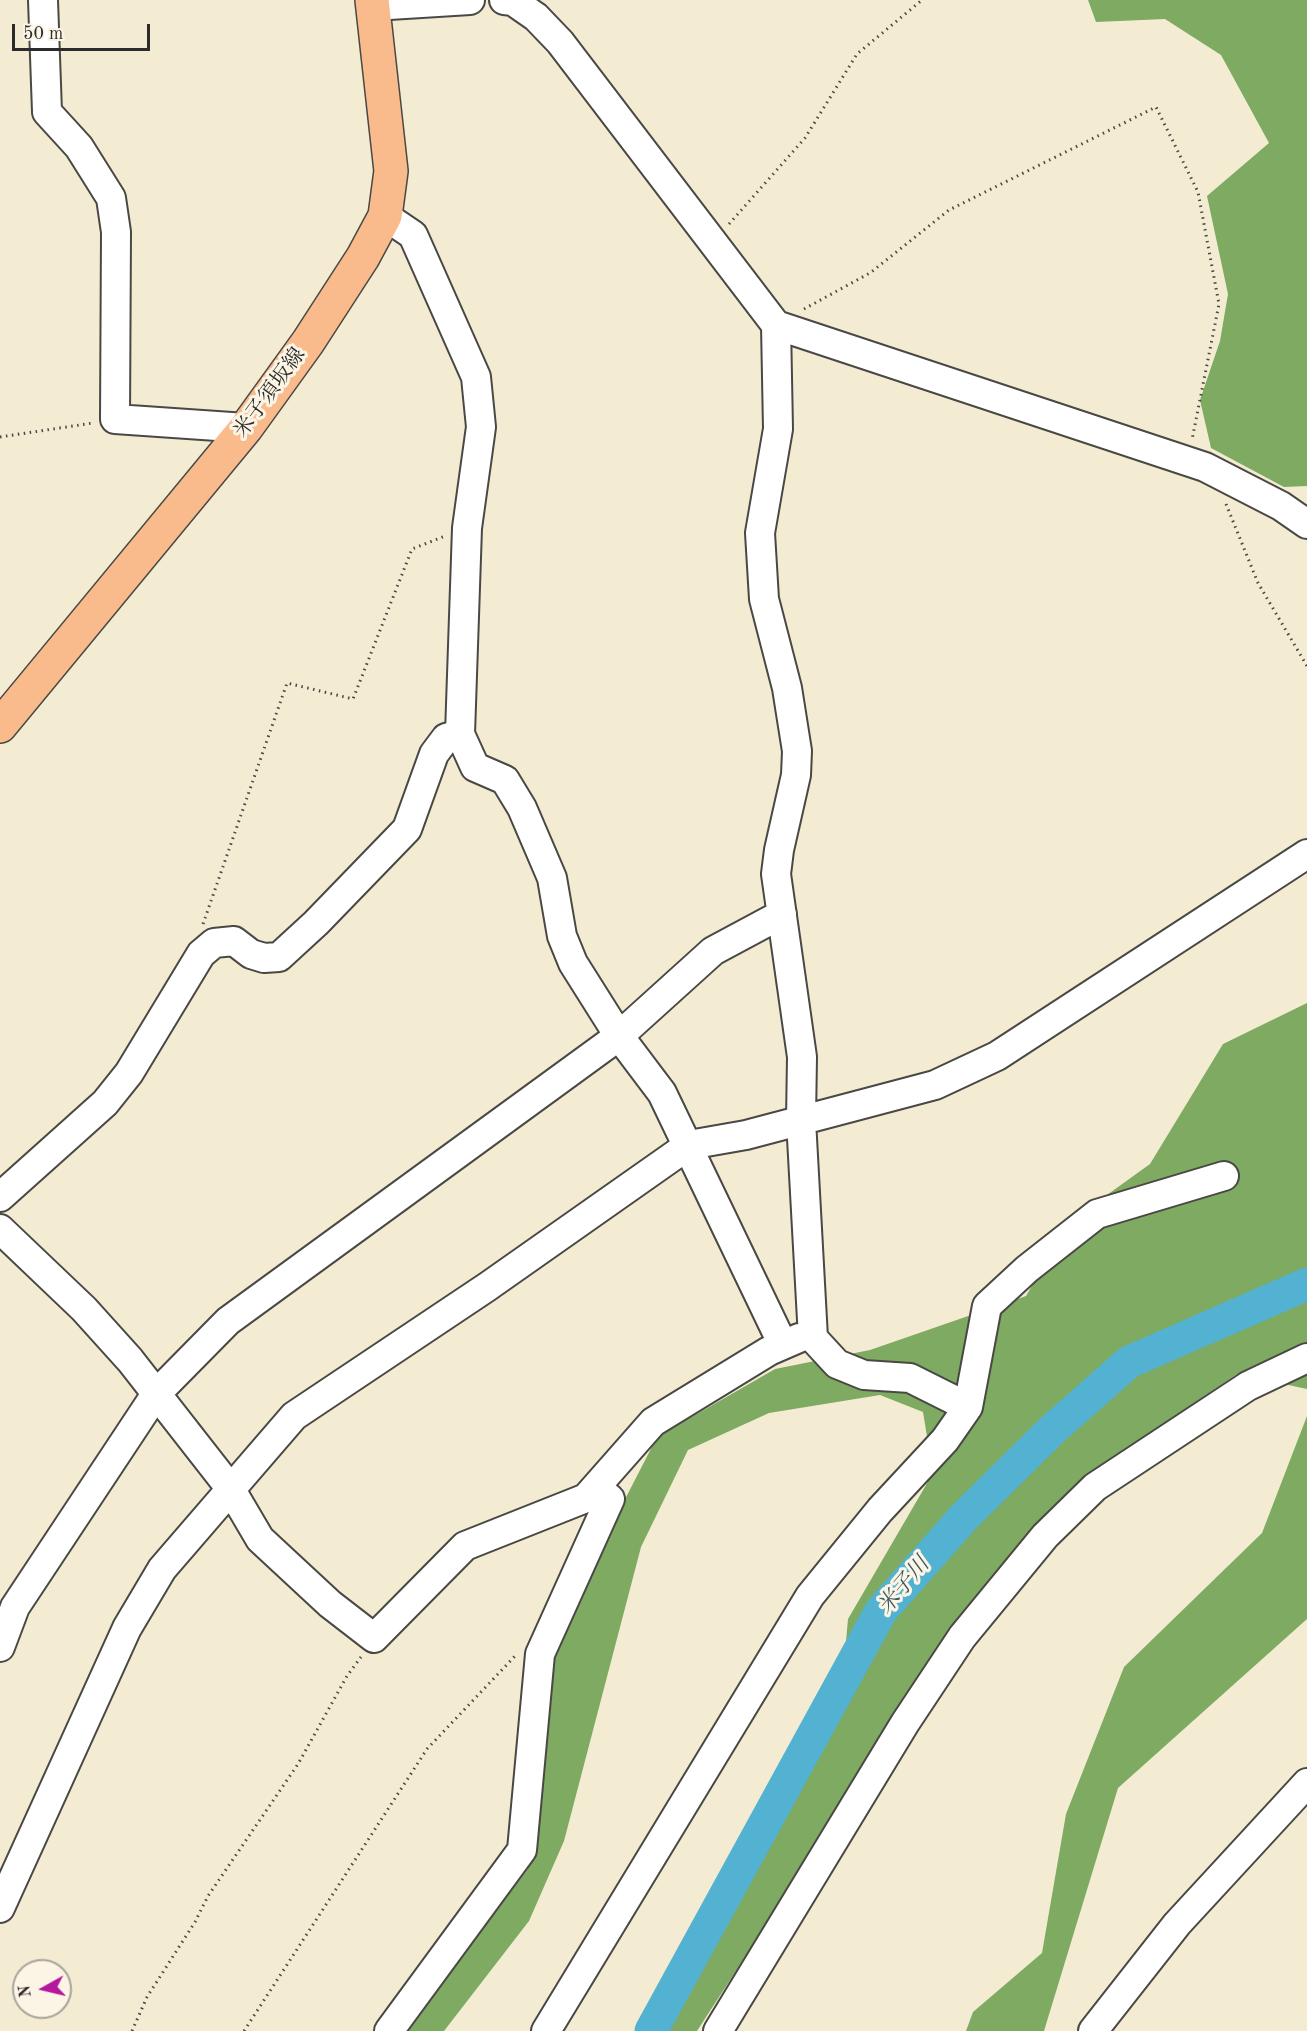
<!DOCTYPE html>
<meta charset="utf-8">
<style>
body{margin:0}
#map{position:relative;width:1307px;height:2031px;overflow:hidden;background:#f3ecd3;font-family:"Old Standard TT",serif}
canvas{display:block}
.north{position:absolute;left:12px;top:1959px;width:60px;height:60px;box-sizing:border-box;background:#fcf5e5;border:2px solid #a8a49b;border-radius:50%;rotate:262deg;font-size:16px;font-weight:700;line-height:24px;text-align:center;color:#2b2b2b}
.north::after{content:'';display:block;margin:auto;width:21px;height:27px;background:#b5179e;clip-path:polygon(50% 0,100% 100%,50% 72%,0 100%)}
.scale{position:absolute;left:12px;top:24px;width:138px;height:27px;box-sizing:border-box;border:3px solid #2b2b2b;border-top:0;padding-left:8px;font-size:18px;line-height:21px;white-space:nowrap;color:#2b2b2b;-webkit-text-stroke:4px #fcf5e5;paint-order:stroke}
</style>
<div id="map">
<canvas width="1307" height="2031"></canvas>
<div class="north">N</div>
<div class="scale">50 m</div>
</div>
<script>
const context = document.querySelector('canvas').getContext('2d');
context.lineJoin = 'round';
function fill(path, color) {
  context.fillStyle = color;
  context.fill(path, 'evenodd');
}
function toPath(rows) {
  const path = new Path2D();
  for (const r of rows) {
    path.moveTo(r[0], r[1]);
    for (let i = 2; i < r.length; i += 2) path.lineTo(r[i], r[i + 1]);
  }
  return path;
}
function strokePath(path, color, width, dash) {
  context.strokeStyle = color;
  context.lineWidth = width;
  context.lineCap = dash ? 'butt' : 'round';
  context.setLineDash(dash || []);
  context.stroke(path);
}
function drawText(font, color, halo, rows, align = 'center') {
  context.font = font + ' "Old Standard TT","Noto Serif JP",serif';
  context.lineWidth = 6;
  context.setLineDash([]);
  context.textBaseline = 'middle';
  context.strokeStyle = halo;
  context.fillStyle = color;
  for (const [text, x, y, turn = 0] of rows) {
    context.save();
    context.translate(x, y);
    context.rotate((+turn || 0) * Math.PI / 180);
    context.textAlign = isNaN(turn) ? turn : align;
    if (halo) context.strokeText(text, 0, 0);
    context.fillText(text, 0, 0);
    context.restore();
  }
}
fill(toPath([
 [1088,0,1307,0,1307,486,1284,487,1211,448,1200,400,1220,341,1228,294,1207,196,1269,143,1221,55,1165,19,1096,22],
 [1307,1003,1307,1389,1237,1374,1088,1475,837,1815,697,2031,651,2031,839,1721,848,1619,933,1473,923,1412,880,1395,769,1413,688,1450,641,1547,564,1841,529,1921,444,2031,402,2031,528,1869,548,1649,657,1437,775,1369,870,1350,1026,1296,1068,1223,1150,1164,1223,1044],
 [1307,1416,1307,1619,1118,1788,1044,2031,966,2031,973,2012,1042,1953,1066,1814,1124,1667,1262,1533]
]), '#7eaa62');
strokePath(toPath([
 [651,2031,881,1611,964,1517,1052,1430,1129,1362,1307,1284]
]), '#53b2d1', 33);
const minor = toPath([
 [43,0,47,112,79,147,111,198,116,232,115,419,246,428],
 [504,0,513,1,536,17,560,42,776,325,1205,467,1281,506,1307,524],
 [373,6,470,0],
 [385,216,413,235,476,377,481,427,467,528,460,734,475,767,505,780,522,808,552,878,562,936,573,963,619,1036,662,1093,783,1345],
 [776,325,778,429,760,533,764,599,787,688,797,751,796,775,779,850,776,874,802,1057,801,1120,813,1338,837,1364,864,1375,910,1378,968,1407],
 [0,1197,105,1103,129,1073,201,954,214,943,234,941,251,954,264,958,279,957,316,923,407,829,434,754,446,738,460,734],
 [0,1229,84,1309,130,1360,230,1488,260,1539,330,1604,374,1638,465,1546,586,1498,653,1422,769,1351,799,1338],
 [0,1647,15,1607,156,1394,228,1321,619,1036,713,951,782,914],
 [0,1908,127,1628,162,1569,294,1416,487,1287,689,1145,746,1135,935,1085,997,1056,1307,854],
 [389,2031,522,1850,540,1654,610,1499,596,1487],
 [546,2031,810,1596,880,1510,945,1440,968,1407,987,1306,1027,1269,1097,1214,1224,1176],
 [718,2031,905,1723,962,1637,1045,1536,1095,1487,1248,1386,1307,1358],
 [1093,2031,1177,1924,1307,1783]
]);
const major = toPath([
 [0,726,246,428,308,342,363,257,385,216,391,171,372,0]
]);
strokePath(minor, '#494844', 32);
strokePath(major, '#494844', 36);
strokePath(toPath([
 [729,224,805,138,857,54,922,0],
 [804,309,870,273,949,210,1156,107,1198,192,1219,304,1192,440],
 [0,437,93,423],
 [1226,504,1258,583,1307,666],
 [203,924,287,683,353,699,412,549,445,536],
 [132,2031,147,1997,195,1922,208,1896,298,1764,347,1676,361,1657],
 [244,2031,427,1749,516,1655]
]), '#494844', 3, [1.5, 4.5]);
strokePath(minor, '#fff', 28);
strokePath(major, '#fabb8c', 33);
drawText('21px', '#2b2b2b', '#fcf5e5', [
 ["米子須坂線",270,393,-54]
]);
drawText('italic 22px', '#395a65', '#fcf5e5', [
 ["米子川",904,1586,-50]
]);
</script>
